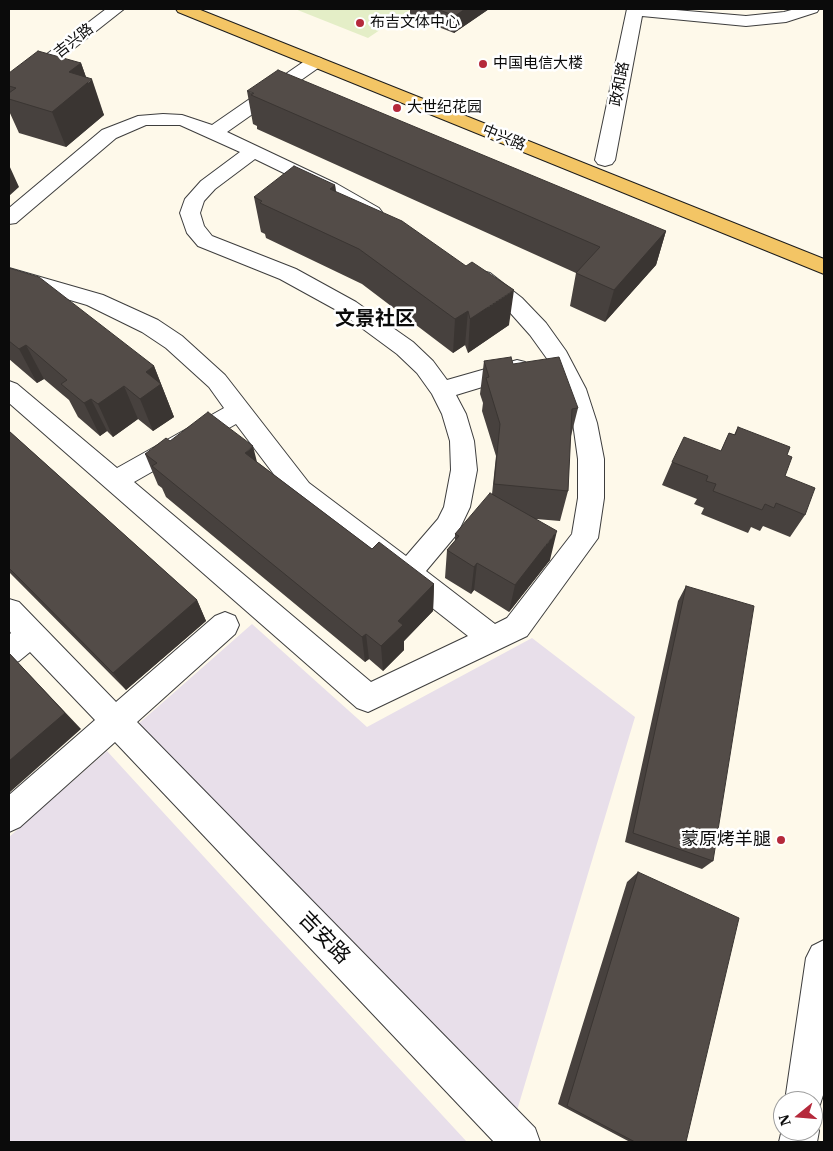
<!DOCTYPE html>
<meta charset="utf-8">
<style>
body{margin:0}
#map{position:relative;width:833px;height:1151px;overflow:hidden;background:#fef9ea;font-family:"IBM Plex Serif",serif}
canvas{display:block}
.frame{position:absolute;inset:0;border:10px solid #0b0b0b;pointer-events:none}
.north{position:absolute;left:773px;top:1091px;width:50px;height:50px;box-sizing:border-box;background:#fff;border:1px solid #9d9d9d;border-radius:50%;rotate:253deg;font-size:14px;font-weight:700;line-height:20px;text-align:center;color:#0b0b0b}
.north::after{content:'';display:block;margin:auto;width:18px;height:22px;background:#b5293b;clip-path:polygon(50% 0,100% 100%,50% 72%,0 100%)}
</style>
<div id="map">
<canvas width="833" height="1151"></canvas>
<div class="frame"></div>
<div class="north">N</div>
</div>
<script>
const context = document.querySelector('canvas').getContext('2d');
context.lineJoin = 'round';
function fill(path, color) {
  context.fillStyle = color;
  context.fill(path, 'evenodd');
}
function toPath(rows) {
  const path = new Path2D();
  for (const r of rows) {
    path.moveTo(r[0], r[1]);
    for (let i = 2; i < r.length; i += 2) path.lineTo(r[i], r[i + 1]);
  }
  return path;
}
function strokePath(path, color, width, dash) {
  context.strokeStyle = color;
  context.lineWidth = width;
  context.lineCap = dash ? 'butt' : 'round';
  context.setLineDash(dash || []);
  context.stroke(path);
}
function drawText(font, color, halo, rows, align = 'center') {
  context.font = font + ' "IBM Plex Serif","Noto Sans SC",serif';
  context.lineWidth = 5;
  context.setLineDash([]);
  context.textBaseline = 'middle';
  context.strokeStyle = halo;
  context.fillStyle = color;
  for (const [text, x, y, turn = 0] of rows) {
    context.save();
    context.translate(x, y);
    context.rotate((+turn || 0) * Math.PI / 180);
    context.textAlign = isNaN(turn) ? turn : align;
    if (halo) context.strokeText(text, 0, 0);
    context.fillText(text, 0, 0);
    context.restore();
  }
}
fill(toPath([
 [252,624,367,727,532,638,635,717,515,1117,137,725],
 [107,751,227,882,467,1142,9,1142,9,837]
]), '#e8dfea');
fill(toPath([
 [295,9,411,9,368,38]
]), '#e4eec7');
const minor = toPath([
 [106,9,124,9,15,95,9,96,9,83,106,9],
 [627,9,664,9,746,16,784,12,795,9,819,9,817,12,786,22,746,26,642,16,615,160,612,164,605,166,598,164,595,160,627,9],
 [315,57,321,58,324,62,321,66,227,132,337,184,379,208,382,212,379,216,372,218,365,216,323,192,255,159,215,189,204,201,200,213,204,226,212,236,296,269,356,302,413,342,433,361,447,380,517,360,525,362,529,368,525,374,456,395,466,414,474,441,477,470,470,507,461,526,457,534,426,571,495,624,507,618,572,534,578,498,578,459,573,423,562,389,548,360,530,335,506,308,474,283,471,278,474,273,482,271,490,273,522,298,546,323,566,351,586,389,597,423,604,459,604,498,598,538,527,636,368,712,357,708,9,403,9,381,17,384,117,468,224,408,209,387,166,348,142,332,87,305,9,282,9,268,103,295,158,320,182,336,225,375,309,483,406,556,438,519,444,507,451,470,450,441,442,414,432,394,417,373,397,354,340,312,280,279,198,246,187,233,180,213,185,199,201,181,240,152,180,125,146,125,116,138,16,223,9,224,9,208,102,130,138,116,163,114,182,115,212,125,309,58,315,57],
 [236,424,291,497,468,636,371,682,134,482,236,424],
 [9,599,19,602,116,702,215,616,225,612,235,616,239,625,235,634,137,722,535,1128,540,1142,494,1142,115,742,20,827,9,832,9,795,95,720,30,652,19,661,9,665,9,635,11,633,9,630,9,599],
 [824,940,824,1092,817,1114,813,1116,813,1101,785,1101,806,958,812,946,824,940],
 [813,1117,819,1131,817,1142,779,1142,783,1125,783,1131,813,1131,813,1117]
]);
const major = toPath([
 [176,9,198,9,824,259,824,274,178,12,176,9]
]);
strokePath(minor, '#3e3e3e', 2);
strokePath(major, '#1c1c1c', 2);
fill(minor, '#fff');
fill(major, '#f3c565');
fill(toPath([
 [410,9,489,9,454,33,410,16],
 [81,63,86,77,104,115,66,147,19,133,9,111,9,73],
 [247,91,666,231,656,265,605,322,570,306,576,273,257,129,257,126,253,124],
 [335,185,336,192,509,325,468,353,465,345,453,353,362,284,266,238,265,234,261,232,254,197],
 [9,268,154,366,174,417,153,431,138,419,113,437,107,431,100,436,78,417,69,400,57,390,44,379,37,383,9,359],
 [484,361,513,364,578,408,570,440,568,491,560,521,536,519,550,560,509,612,474,590,471,594,445,578,447,550,455,541,455,534,492,494,496,456,482,411,483,403,480,394],
 [738,427,787,455,785,476,805,515,790,537,763,526,760,531,751,527,748,533,701,514,704,508,694,504,697,499,662,485,672,462,721,451,729,433,734,435],
 [9,431,197,600,206,621,126,690,9,572],
 [170,441,257,462,372,549,434,584,433,611,404,641,404,650,383,671,369,659,365,662,166,497,162,488,158,485,145,454],
 [686,586,713,861,702,869,625,842,678,601],
 [638,872,686,1142,630,1142,558,1104,627,882]
]), '#47413e');
fill(toPath([
 [465,9,489,9,454,33,455,16],
 [81,63,88,83,92,79,104,115,66,147,52,112,69,72],
 [9,165,19,187,9,196],
 [335,185,339,220,330,189],
 [666,231,656,265,605,322,614,290],
 [514,290,509,325,468,353,470,319],
 [468,311,465,345,453,353,455,319],
 [26,345,44,379,37,383,19,349],
 [154,366,174,417,153,431,140,399,146,372],
 [124,386,138,419,113,437,98,404],
 [91,399,107,431,100,436,84,403],
 [253,446,261,478,245,453],
 [557,531,550,560,509,612,515,585],
 [477,563,474,590,471,594,474,567],
 [434,584,433,611,404,641,404,650,383,671,381,646,398,621],
 [197,600,206,621,126,690,113,673],
 [366,634,369,659,365,662,362,637],
 [9,653,81,729,9,793]
]), '#3a3532');
const building = toPath([
 [437,9,465,9,455,16,437,9],
 [38,51,81,63,69,72,92,79,52,112,9,99,9,93,16,88,9,86,9,73,38,51],
 [278,70,666,231,614,290,576,273,600,247,251,95,254,93,247,91,278,70],
 [294,166,335,185,330,189,402,221,466,266,472,262,514,290,470,319,468,311,455,319,359,249,260,203,262,201,254,197,294,166],
 [9,268,39,277,154,366,146,372,161,384,140,399,124,386,98,404,91,399,84,403,61,384,67,380,39,356,26,345,19,349,9,341,9,268],
 [511,357,513,364,559,357,578,408,572,409,568,491,494,484,500,424,486,378,489,377,484,361,511,357],
 [208,412,253,446,245,453,323,512,372,549,379,542,434,584,398,621,403,625,381,646,366,634,362,637,152,466,157,463,145,454,166,438,170,441,208,412],
 [738,427,790,447,787,455,792,457,785,476,815,488,805,515,776,503,774,508,765,504,762,510,713,491,716,484,706,481,708,476,672,462,684,437,721,451,729,433,735,435,738,427],
 [9,431,197,600,113,673,9,568,9,431],
 [490,493,557,531,515,585,477,563,474,567,447,550,459,536,455,534,490,493],
 [686,586,754,606,713,861,633,833,686,586],
 [9,653,65,713,9,761,9,653],
 [638,872,739,918,686,1142,635,1142,567,1106,638,872]
]);
fill(building, '#534c48');
strokePath(building, '#3a3532', 1);
for (const [x, y, r, color] of [
 [360,23,5,"#b5293b"],
 [483,64,5,"#b5293b"],
 [397,108,5,"#b5293b"],
 [781,840,5,"#b5293b"]
]) {
  const dot = new Path2D();
  dot.arc(x, y, r, 0, 2 * Math.PI);
  context.fillStyle = color;
  context.fill(dot);
  strokePath(dot, '#fff', 2);
}
drawText('15px', '#0b0b0b', '#fff', [
 ["布吉文体中心",370,23],
 ["中国电信大楼",493,64],
 ["大世纪花园",407,108]
], 'left');
drawText('15px', '#0b0b0b', '#fff', [
 ["吉兴路",74,41,-38],
 ["政和路",620,84,-79],
 ["中兴路",504,138,22]
]);
drawText('18px', '#0b0b0b', '#fff', [
 ["蒙原烤羊腿",771,840]
], 'right');
drawText('bold 20px', '#0b0b0b', '#fff', [
 ["文景社区",375,319]
]);
drawText('21px', '#0b0b0b', '#fff', [
 ["吉安路",324,938,46]
]);
</script>
